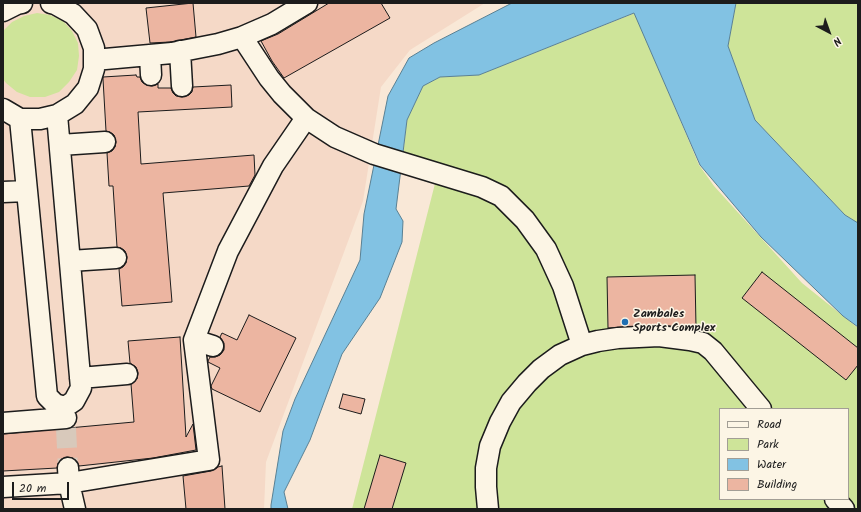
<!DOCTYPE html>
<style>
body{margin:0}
#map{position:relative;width:861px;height:512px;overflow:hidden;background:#f9e8d7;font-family:Kalam,sans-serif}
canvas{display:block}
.frame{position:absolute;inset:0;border:4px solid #1c1c1c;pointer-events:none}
.legend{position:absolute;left:719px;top:408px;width:130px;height:92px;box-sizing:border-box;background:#fcf5e5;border:1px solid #a29e95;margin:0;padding:5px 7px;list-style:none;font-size:12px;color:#1c1c1c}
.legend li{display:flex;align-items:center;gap:8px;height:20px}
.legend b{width:20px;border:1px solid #a29e95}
.north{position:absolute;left:809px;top:12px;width:40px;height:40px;-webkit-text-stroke:3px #fcf5e5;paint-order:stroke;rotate:139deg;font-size:11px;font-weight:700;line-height:16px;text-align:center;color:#1c1c1c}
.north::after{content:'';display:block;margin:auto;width:14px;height:18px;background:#1c1c1c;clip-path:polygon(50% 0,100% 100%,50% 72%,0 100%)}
.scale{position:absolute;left:12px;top:482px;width:57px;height:18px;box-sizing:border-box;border:2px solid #1c1c1c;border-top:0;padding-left:5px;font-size:12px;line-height:14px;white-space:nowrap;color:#1c1c1c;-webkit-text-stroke:3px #fcf5e5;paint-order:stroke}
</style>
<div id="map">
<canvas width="861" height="512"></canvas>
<div class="frame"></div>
<ul class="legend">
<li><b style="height:5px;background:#fcf5e5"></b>Road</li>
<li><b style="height:11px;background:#cee499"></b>Park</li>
<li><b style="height:11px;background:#82c2e3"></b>Water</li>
<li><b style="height:11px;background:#ecb5a1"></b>Building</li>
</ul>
<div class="north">N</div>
<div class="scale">20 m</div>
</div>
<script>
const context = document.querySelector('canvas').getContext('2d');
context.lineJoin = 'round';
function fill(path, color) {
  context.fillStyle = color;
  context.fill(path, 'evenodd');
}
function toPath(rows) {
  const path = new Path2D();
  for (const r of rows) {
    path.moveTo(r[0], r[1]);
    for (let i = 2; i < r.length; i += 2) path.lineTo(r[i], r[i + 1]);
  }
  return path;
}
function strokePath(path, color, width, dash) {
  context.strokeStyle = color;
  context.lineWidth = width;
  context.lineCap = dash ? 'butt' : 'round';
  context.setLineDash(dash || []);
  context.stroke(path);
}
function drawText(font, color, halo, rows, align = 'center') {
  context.font = font + ' Kalam,sans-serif';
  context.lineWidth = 3;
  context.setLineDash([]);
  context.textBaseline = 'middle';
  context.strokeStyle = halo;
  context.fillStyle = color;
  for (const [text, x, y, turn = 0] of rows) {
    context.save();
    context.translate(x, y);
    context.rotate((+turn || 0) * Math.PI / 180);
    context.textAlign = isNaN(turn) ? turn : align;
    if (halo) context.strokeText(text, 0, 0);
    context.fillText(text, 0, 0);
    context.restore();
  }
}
fill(toPath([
 [3,3,485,3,410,50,381,87,363,201,266,462,264,509,3,509]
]), '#f5d9c7');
fill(toPath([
 [736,3,858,3,858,223,845,215,755,120,728,46],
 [37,13,50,15,63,21,72,31,78,43,79,56,77,70,69,82,59,92,45,97,30,97,17,92,6,83,3,79,3,31,12,22,24,16],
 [635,13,699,165,714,186,802,283,858,328,858,509,352,509,440,164,403,155,407,120,423,86,440,77,479,75],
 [720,409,848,409,848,499,720,499]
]), '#cee499');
const water = toPath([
 [512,3,736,3,728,46,755,120,845,215,858,223,858,327,843,316,761,237,700,165,634,13,479,75,440,77,423,86,407,120,396,209,403,221,402,242,380,298,342,354,310,440,284,492,288,509,271,509,271,505,283,431,295,399,360,260,364,214,388,96,409,58,434,43,512,3]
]);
fill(water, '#82c2e3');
strokePath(water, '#598093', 1);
const building = toPath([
 [193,3,196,37,170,42,150,43,146,8,193,3],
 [329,3,381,3,390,18,284,78,272,61,261,41,278,34,329,3],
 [136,75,137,77,140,77,142,82,146,85,152,86,158,84,158,88,171,88,173,93,176,96,182,97,189,95,192,92,193,87,231,85,232,107,138,112,141,164,254,155,255,175,249,186,163,193,172,302,122,306,119,269,123,267,126,263,127,257,125,251,121,248,117,247,113,186,109,186,107,153,112,151,115,147,116,142,114,135,110,132,106,131,103,79,103,77,136,75],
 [762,272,858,348,858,365,846,380,742,298,762,272],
 [695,275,696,327,681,327,658,325,608,328,607,277,695,275],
 [249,315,296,338,260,412,212,389,211,386,220,368,208,362,208,361,210,357,215,357,220,355,224,350,224,343,220,337,222,333,237,340,249,315],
 [180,337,186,437,193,424,196,450,153,458,79,466,77,461,73,458,67,457,61,459,58,463,57,468,3,471,3,434,134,422,131,384,137,379,138,373,136,367,130,363,128,341,180,337],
 [343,394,365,399,361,414,339,408,343,394],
 [380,455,406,463,392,509,364,509,380,455],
 [222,466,225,509,186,509,183,476,211,471,218,467,222,466]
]);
fill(building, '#ecb5a1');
strokePath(building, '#1c1c1c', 1);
strokePath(toPath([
 [66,428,68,468]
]), '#d8c9bb', 20, [20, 10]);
const minor = toPath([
 [3,11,17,4,22,3],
 [242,37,269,78,282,94,306,118,335,137,374,154,482,187,501,196,525,220,546,249,563,286,582,345],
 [180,51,182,86],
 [150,55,151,75],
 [94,60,172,53,218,44,242,37,272,24,307,3],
 [3,109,20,119,40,119,57,115,75,104,88,88,94,69,94,48,87,29,73,14,55,4,51,3],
 [20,119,47,396,55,404,65,407,74,401,81,388,57,115],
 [60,145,105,142],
 [3,192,27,191],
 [70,261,116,258],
 [194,340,213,346],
 [80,378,127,374],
 [3,423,66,418],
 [68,468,69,483,75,509],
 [3,487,69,483,209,460,194,340,228,251,273,166,306,118],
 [835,499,844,509],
 [488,509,486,487,486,468,490,446,500,422,511,402,527,383,541,369,560,355,582,345,598,341,618,338,659,336,690,340,703,343,713,351,761,409]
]);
strokePath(minor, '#1c1c1c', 23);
strokePath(minor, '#fcf5e5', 20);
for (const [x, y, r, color] of [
 [625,322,4,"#1f6fb2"]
]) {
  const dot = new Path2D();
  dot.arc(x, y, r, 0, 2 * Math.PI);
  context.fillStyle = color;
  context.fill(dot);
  strokePath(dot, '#fcf5e5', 1.5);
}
drawText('bold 12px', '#1c1c1c', '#fcf5e5', [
 ["Zambales",633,315],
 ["Sports Complex",633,329]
], 'left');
</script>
